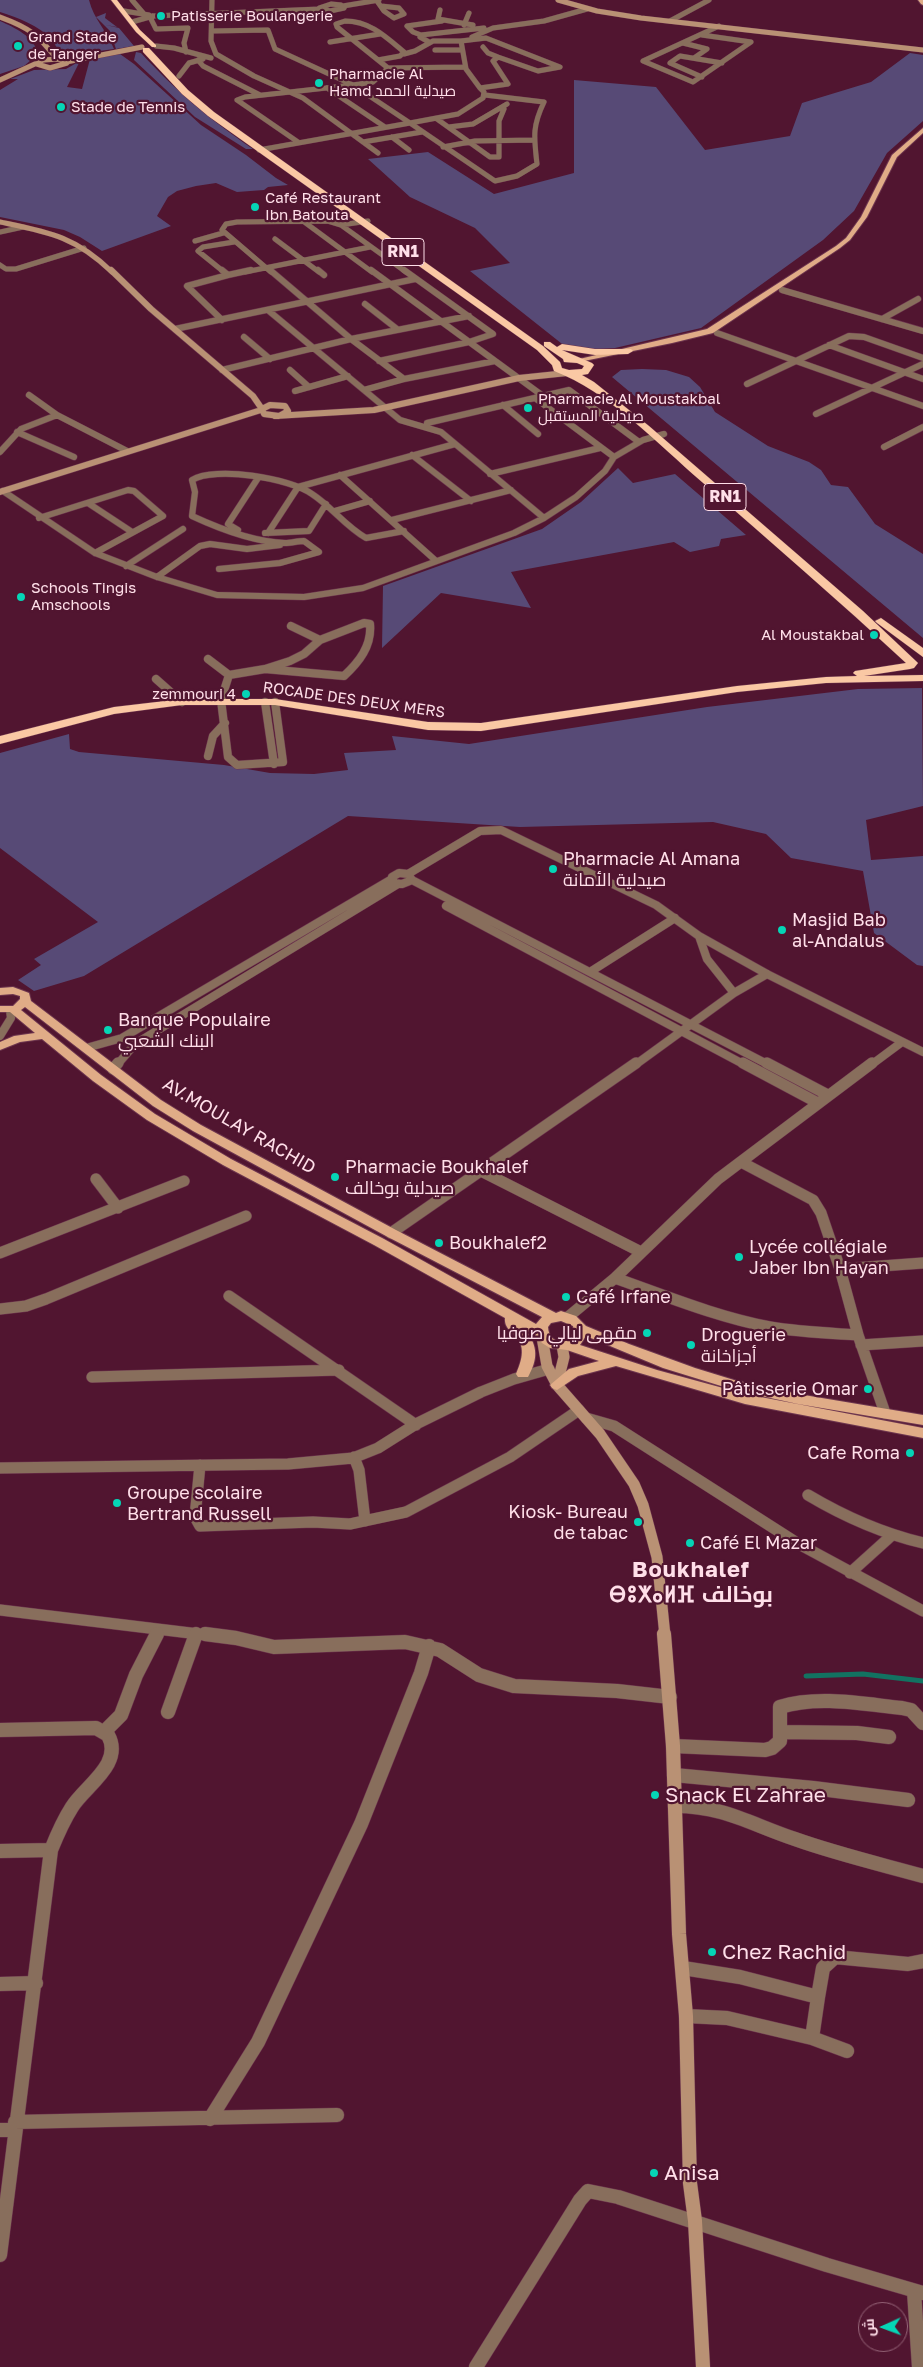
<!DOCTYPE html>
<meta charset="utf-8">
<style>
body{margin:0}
#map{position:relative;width:923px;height:2367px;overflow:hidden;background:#511530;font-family:"Golos Text",Cairo,sans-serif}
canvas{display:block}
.north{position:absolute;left:858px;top:2302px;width:50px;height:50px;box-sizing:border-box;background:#511530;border:1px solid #97667a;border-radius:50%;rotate:268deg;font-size:14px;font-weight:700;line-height:20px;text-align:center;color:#ffdfe9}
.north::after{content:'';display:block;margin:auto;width:18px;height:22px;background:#05d5b6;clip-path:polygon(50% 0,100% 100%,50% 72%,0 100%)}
</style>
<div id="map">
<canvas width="923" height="2367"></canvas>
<div class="north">ش</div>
</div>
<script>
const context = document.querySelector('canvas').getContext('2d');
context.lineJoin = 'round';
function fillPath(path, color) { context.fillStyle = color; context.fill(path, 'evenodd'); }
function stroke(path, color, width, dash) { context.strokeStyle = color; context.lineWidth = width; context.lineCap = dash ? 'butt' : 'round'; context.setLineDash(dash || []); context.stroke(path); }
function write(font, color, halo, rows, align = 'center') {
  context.font = font + ' "Golos Text",Cairo,"Noto Sans Tifinagh",sans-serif'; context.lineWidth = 4.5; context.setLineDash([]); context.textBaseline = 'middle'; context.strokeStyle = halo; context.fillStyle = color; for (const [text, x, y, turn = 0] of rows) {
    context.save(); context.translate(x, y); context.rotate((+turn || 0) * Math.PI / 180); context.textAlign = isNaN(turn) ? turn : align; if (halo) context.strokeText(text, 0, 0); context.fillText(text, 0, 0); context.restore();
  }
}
const green = new Path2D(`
 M0 0H89C94 20 106 29 114 49L62 56C58 51 56 45 52 40 39 25 18 18 0 12Z
 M106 13 105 18 117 27 106 25 119 28 134 46 116 49 110 31 96 17Z
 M0 21C15 28 34 36 38 54L24 66 0 74Z
 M136 52 141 53C177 92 209 119 253 149H246L195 117 134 60Z
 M910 53 923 55V121L887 153 854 211 823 240 701 328 615 348 571 351 470 271 510 263 475 228 410 197 368 159 428 152 494 194 574 173V80L656 87 705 150 790 136 802 103 871 82Z
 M120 54 134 64 201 125 246 155 276 178 288 185 268 187 264 190 237 192 216 183 196 186 177 191 168 197 157 216 171 226 102 251 80 237 64 230 0 217V90L18 79H10L13 78 34 70 66 69 80 61 67 87 82 89 90 59Z
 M642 369 666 370 689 377 700 387 715 412 768 446 809 462 821 470 831 485 848 487 875 524 923 554V638L612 377 621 370Z
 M618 468 633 483 675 474 746 535 721 539 719 546 690 552 674 542 511 572 531 608 441 593 382 648 383 586 542 529 581 502Z
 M922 688 923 806 866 820 871 860 923 856V966L917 965 874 933 863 871 791 858 766 834 713 822 520 827 348 816 84 976 34 991 18 980 41 965 34 959 98 922 0 848V753L69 734 70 749 79 752 224 765 270 773 314 774 348 770 344 753 396 750 392 736 469 744 707 707 858 689Z`);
const stream = new Path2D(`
 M806 1676 863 1674 923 1681`);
const streetFar4 = new Path2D(`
 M132 0 144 14
 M212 0 211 41 216 54 254 76 303 98 378 153
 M377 1 384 11 394 18 404 14 399 8 381 6
 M331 4 341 5 344 8 330 11 319 8Z
 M343 6 379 0
 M440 10 438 19 473 25
 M124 11 149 15
 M153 16 151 19 156 29 188 28 184 43 186 52
 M345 21C370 21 386 37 404 52L400 56 378 60 337 27 336 24Z
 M670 21 709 0
 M132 22 153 16 320 9
 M464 25 469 13
 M212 31 268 30 275 49 353 85 373 82 388 68 464 67
 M421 35 413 32 407 26 442 21
 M702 35 751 42 693 82 643 61 719 26
 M472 37 493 28 544 21 587 9
 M486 38 560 67 538 71 498 57 493 61 508 84 480 88 466 69 461 41Z
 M330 42 380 34
 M429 42 420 37 421 35 484 28
 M683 43 707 49 694 58
 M156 46 174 48 211 58
 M483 47 488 53 498 57
 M435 50H462
 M404 54 415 51 433 41H461
 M198 60 203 66 260 95
 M378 60 388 68
 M179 76 189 63 203 59
 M702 77 670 63 680 56 722 63
 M327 88 385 127
 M437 119 490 157H499V121L504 109H502
 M410 123 458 114 483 98 484 92 480 88
 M410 123 495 181 517 176 537 164C534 137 532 127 544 102L485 95
 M449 127 473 124 507 104
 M392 137 409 150
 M363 142 422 132
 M443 147 475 141 534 140
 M259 150 410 123 353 85 245 97 237 100 298 142
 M303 221 372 272
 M341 225 406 272
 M0 232 23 227
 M275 239 319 272
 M195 241 223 233
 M0 265 6 269H16L84 248
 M224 272 198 251 203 247 234 242
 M245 272 370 247
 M271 272 222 230 226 224 237 222 328 221 341 225 368 221`);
const streetFar3 = new Path2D(`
 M222 270 228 275 251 270
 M270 270 351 339 404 379 364 390
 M318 270 324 275
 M371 270 543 396
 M782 290 923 331
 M365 304 397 329
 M269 311 400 420 441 432 544 518
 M882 319 918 299
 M222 320 187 286 228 275
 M175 329 415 279
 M717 333 923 406
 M244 337 270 359
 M829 345 923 379
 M379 361 469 342 493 334 404 270
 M222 370 351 339 469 316
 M290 370 309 387
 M404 379 495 361
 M747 384 849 336 864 337 923 358
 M295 391 348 376
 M29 395 57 415 127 451
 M535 398 614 457
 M503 405 538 434
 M816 414 923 364
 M427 423 569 390 639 442
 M17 432 74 457
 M884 447 923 427
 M0 452 21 429 57 415
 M412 455 471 501
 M490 474 600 448
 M340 475 435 560
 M3 491 95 553 157 577 217 595 304 597 363 588 514 533 544 518 576 497 605 471 614 457 643 440 664 434
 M88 503 132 532
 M335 511 370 501
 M39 518 128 490 134 491 163 516 95 553
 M392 520 511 490
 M238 530 228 524 258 478
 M265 533 309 531 326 504
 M268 533 298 487 455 444
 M126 566 183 529
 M219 569 280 563 319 552 304 541C298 541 291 543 285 543 253 542 220 529 192 516L195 492 192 480C215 466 290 478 312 494 332 507 345 526 366 538L404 531
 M157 577 200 546 210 544 247 549 280 545`);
const streetFar2 = new Path2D(`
 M364 623 370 624C372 646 359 662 344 676L265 669 290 661 304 654 320 640Z
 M291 626 320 640
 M208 659 229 675
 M265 669 229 675 221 700 228 757 237 765 283 762 275 702
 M156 679 182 702
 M265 702 274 764
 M208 756 213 736 225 723
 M399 873 408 874 412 880 402 884 394 883 392 877Z
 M408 874 480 831 501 830 656 905 699 936 767 974 923 1052
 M412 880 769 1065
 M446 906 745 1065
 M699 936 707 959 734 993
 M590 972 675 918
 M0 1036 11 1018 10 1010
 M86 1048 122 1038 392 879
 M117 1065 135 1044 398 884
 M635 1065 734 993 767 974
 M871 1065 902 1042`);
const streetFar1 = new Path2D(`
 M743 1063 818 1103
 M767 1063 828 1095
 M113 1069 118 1063
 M741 1162 813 1200 821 1213 840 1269 858 1335 885 1413
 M481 1171 641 1252
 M96 1179 118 1208
 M391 1233 636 1063
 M0 1253 184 1181
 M840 1269 923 1263
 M615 1278C666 1296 717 1317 770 1327 799 1332 828 1333 858 1335
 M229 1296 416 1425
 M0 1309 26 1306 46 1299 246 1216
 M568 1317 615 1278 718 1179 872 1063
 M861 1345 923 1341
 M92 1377 339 1370
 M586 1418 614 1426 797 1543 923 1611
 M354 1457 359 1470 365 1521
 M200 1465 195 1517 200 1526 313 1522 350 1524 406 1512 510 1457 579 1410
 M0 1468 288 1464 353 1458 378 1448 416 1424 481 1392 514 1379 549 1369
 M808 1495C845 1517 881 1533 923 1543
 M850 1573 891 1536
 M0 1610 215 1636
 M156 1636 159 1630
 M195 1636 196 1633`);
const street = new Path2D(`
 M205 1634 236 1638 274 1647 405 1642 440 1650 479 1675 514 1686 617 1691 670 1697
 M168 1712 196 1634
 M0 1730 96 1728 108 1735C124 1764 85 1786 72 1807 63 1821 57 1835 51 1850L0 2255
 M105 1731 121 1715 136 1675 157 1634
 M781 1732 857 1733 889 1737
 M673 1746 765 1750 772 1748 780 1741V1707C818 1695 863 1704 902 1708L911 1710 923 1723
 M674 1775 813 1788 908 1800
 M675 1806C724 1806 750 1824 795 1839 837 1854 880 1864 923 1876
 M0 1851 51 1850
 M683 1968 740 1977 818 1997 823 1968 835 1957 908 1964 923 1961
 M0 1984 36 1983
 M686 2016 727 2018 812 2038 818 1997
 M812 2038 847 2051
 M210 2119 258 2042 361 1824 421 1673 429 1646
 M15 2122 337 2115
 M0 2130H14
 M914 2291 919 2367
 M476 2367 580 2200 588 2191 618 2197 827 2265 923 2293`);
const secondaryFar3 = new Path2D(`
 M558 0 597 11 641 18 923 50
 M0 17C30 28 37 34 57 59
 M59 59 67 63 50 68 37 64 43 60Z
 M66 62 142 47
 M0 80 37 63
 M0 222C48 232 75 236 112 272`);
const secondaryFar2 = new Path2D(`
 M111 270 151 309 253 396 262 409
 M270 405 285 406 288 411 279 416 264 414 262 409Z
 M275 416 374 410 519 378 567 373
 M0 492 261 410`);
const secondaryFar1 = new Path2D(`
 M542 1337 547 1366 557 1385 600 1434 634 1484 643 1505 657 1557 665 1636
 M557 1385 564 1357 562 1345`);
const secondary = new Path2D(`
 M664 1634 673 1746 679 1934 686 2016 690 2183 695 2221 703 2367`);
const primary = new Path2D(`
 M918 0H923V5L921 4Z
 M923 128V133L897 157 867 217 850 240 840 248 713 333 672 343 579 362 575 360 707 329 836 246 846 238 861 217 892 155Z
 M13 987 29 993 31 1001 161 1100 201 1125 396 1230 556 1313 561 1311 576 1316 586 1326 629 1344 695 1368 734 1380 798 1394 923 1415V1425L798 1404 734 1390 663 1368 586 1336 580 1345 657 1370 745 1394 923 1428V1438L745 1404 616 1366 578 1376 557 1390 552 1388 550 1385 569 1369 599 1361 567 1350 550 1348 542 1343 536 1336 526 1330C538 1347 538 1359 528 1377H518L516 1374C535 1333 503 1337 505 1318L374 1245 223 1165 147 1120 93 1081 42 1039 20 1042 0 1050V1042L14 1036 35 1033 10 1012H0V1006H13L20 999V996L13 994 0 995V988ZM25 1007 153 1106 193 1131 386 1236 542 1317 536 1324 384 1239 231 1159 155 1114 101 1075 21 1010ZM561 1321 573 1326 574 1332C565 1345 549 1344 548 1327L551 1323Z`);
const highway = new Path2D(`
 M111 0H117L140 30 156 45V47H152L136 32Z
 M143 48H149L188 90 214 112 543 346 560 362 562 368 569 370 582 369 584 366 577 363 564 362 563 359 544 346V342H550L557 347 562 344 595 349H631L633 351 628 354 595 355 562 350 592 363 594 365 588 374 582 375 594 382 649 426 863 611 918 663 914 668 910 669 864 676 923 675V681L826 683 737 692 481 731 428 730 275 705H182L114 714 0 744V736L114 707 182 699H275L428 722 481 723 737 686 826 677 857 676 853 673 855 671 906 663C839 601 770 541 702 482 658 444 608 391 554 371L552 365 537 350 208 116 182 94 143 52Z
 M881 618 923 648V657L877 623 875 621Z`);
const markers = [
 [161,16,5,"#05d5b6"],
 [18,46,5,"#05d5b6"],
 [319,83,5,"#05d5b6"],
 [61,107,5,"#05d5b6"],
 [255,207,5,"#05d5b6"],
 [528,408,5,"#05d5b6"],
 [21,597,5,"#05d5b6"],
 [874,635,5,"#05d5b6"],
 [246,694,5,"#05d5b6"],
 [553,869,5,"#05d5b6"],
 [782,930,5,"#05d5b6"],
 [108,1030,5,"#05d5b6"],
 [335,1177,5,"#05d5b6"],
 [439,1243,5,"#05d5b6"],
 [739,1257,5,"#05d5b6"],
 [566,1297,5,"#05d5b6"],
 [647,1333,5,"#05d5b6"],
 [691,1345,5,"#05d5b6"],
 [868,1389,5,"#05d5b6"],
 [910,1453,5,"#05d5b6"],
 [117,1503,5,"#05d5b6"],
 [638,1522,5,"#05d5b6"],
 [690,1543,5,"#05d5b6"],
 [655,1795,5,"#05d5b6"],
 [712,1952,5,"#05d5b6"],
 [654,2173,5,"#05d5b6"]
];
const farPoinames = [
 ["Patisserie Boulangerie",171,16],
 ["Grand Stade",28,37],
 ["de Tanger",28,54],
 ["Pharmacie Al",329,74],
 ["Hamd صيدلية الحمد",329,91],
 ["Stade de Tennis",71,107],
 ["Café Restaurant",265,198],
 ["Ibn Batouta",265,215],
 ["Pharmacie Al Moustakbal",538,399],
 ["صيدلية المستقبل",538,416],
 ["Schools Tingis",31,588],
 ["Amschools",31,605],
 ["Al Moustakbal",864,635,"right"],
 ["zemmouri 4",236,694,"right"]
];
const farStreetnames = [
 ["ROCADE DES DEUX MERS",354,700,8]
];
const shields = [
 [403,252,42],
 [725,497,42]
];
const shieldNames = [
 ["RN1",403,252],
 ["RN1",725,497]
];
const poiNames = [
 ["Pharmacie Al Amana",563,859],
 ["صيدلية الأمانة",563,880],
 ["Masjid Bab",792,920],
 ["al-Andalus",792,941],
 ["Banque Populaire",118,1020],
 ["البنك الشعبي",118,1041],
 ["Pharmacie Boukhalef",345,1167],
 ["صيدلية بوخالف",345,1188],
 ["Boukhalef2",449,1243],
 ["Lycée collégiale",749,1247],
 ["Jaber Ibn Hayan",749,1268],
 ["Café Irfane",576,1297],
 ["مقهى ليالي صوفيا",637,1333,"right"],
 ["Droguerie",701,1335],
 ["أجزاخانة",701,1356],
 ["Pâtisserie Omar",858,1389,"right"],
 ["Cafe Roma",900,1453,"right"],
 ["Groupe scolaire",127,1493],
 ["Bertrand Russell",127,1514],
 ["Kiosk- Bureau",628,1512,"right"],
 ["de tabac",628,1533,"right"],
 ["Café El Mazar",700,1543]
];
const streetNames = [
 ["AV.MOULAY RACHID",239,1126,30]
];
const nearPoinames = [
 ["Snack El Zahrae",665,1795],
 ["Chez Rachid",722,1952],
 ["Anisa",664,2173]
];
const districtNames = [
 ["Boukhalef",691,1570],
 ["ⴱⵓⵅⴰⵍⴼ بوخالف",691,1595]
];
fillPath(green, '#574a76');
stroke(stream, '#127261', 5);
stroke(streetFar4, '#6d354e', 5.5);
stroke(streetFar3, '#6d354e', 7);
stroke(streetFar2, '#6d354e', 9);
stroke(streetFar1, '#6d354e', 12);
stroke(street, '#6d354e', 15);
stroke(secondaryFar3, '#6d354e', 5.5);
stroke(secondaryFar2, '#6d354e', 7);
stroke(secondaryFar1, '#6d354e', 12);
stroke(secondary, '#6d354e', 15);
stroke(primary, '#6d354e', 2);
stroke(highway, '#6d354e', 1);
stroke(streetFar4, '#886e5c', 5);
stroke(streetFar3, '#886e5c', 6);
stroke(streetFar2, '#886e5c', 8);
stroke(streetFar1, '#886e5c', 11);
stroke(street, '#886e5c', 14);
stroke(secondaryFar3, '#b99174', 5);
stroke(secondaryFar2, '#b99174', 6);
stroke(secondaryFar1, '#b99174', 11);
stroke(secondary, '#b99174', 14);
fillPath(primary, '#e0ac87');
fillPath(highway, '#fac8a4');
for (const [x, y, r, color] of markers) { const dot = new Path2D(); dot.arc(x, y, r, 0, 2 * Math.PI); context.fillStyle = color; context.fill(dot); stroke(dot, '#511530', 2); }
write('15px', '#ffdfe9', '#511530', farPoinames, 'left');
write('15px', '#ffdfe9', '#511530', farStreetnames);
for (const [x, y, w] of shields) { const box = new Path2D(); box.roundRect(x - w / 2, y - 13.5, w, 27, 4); context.fillStyle = '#511530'; context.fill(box); stroke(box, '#ffdfe9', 1); }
write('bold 16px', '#ffdfe9', null, shieldNames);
write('18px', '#ffdfe9', '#511530', poiNames, 'left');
write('18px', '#ffdfe9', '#511530', streetNames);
write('21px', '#ffdfe9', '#511530', nearPoinames, 'left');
context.letterSpacing = '1px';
write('bold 22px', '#ffdfe9', '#511530', districtNames);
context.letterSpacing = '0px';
</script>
